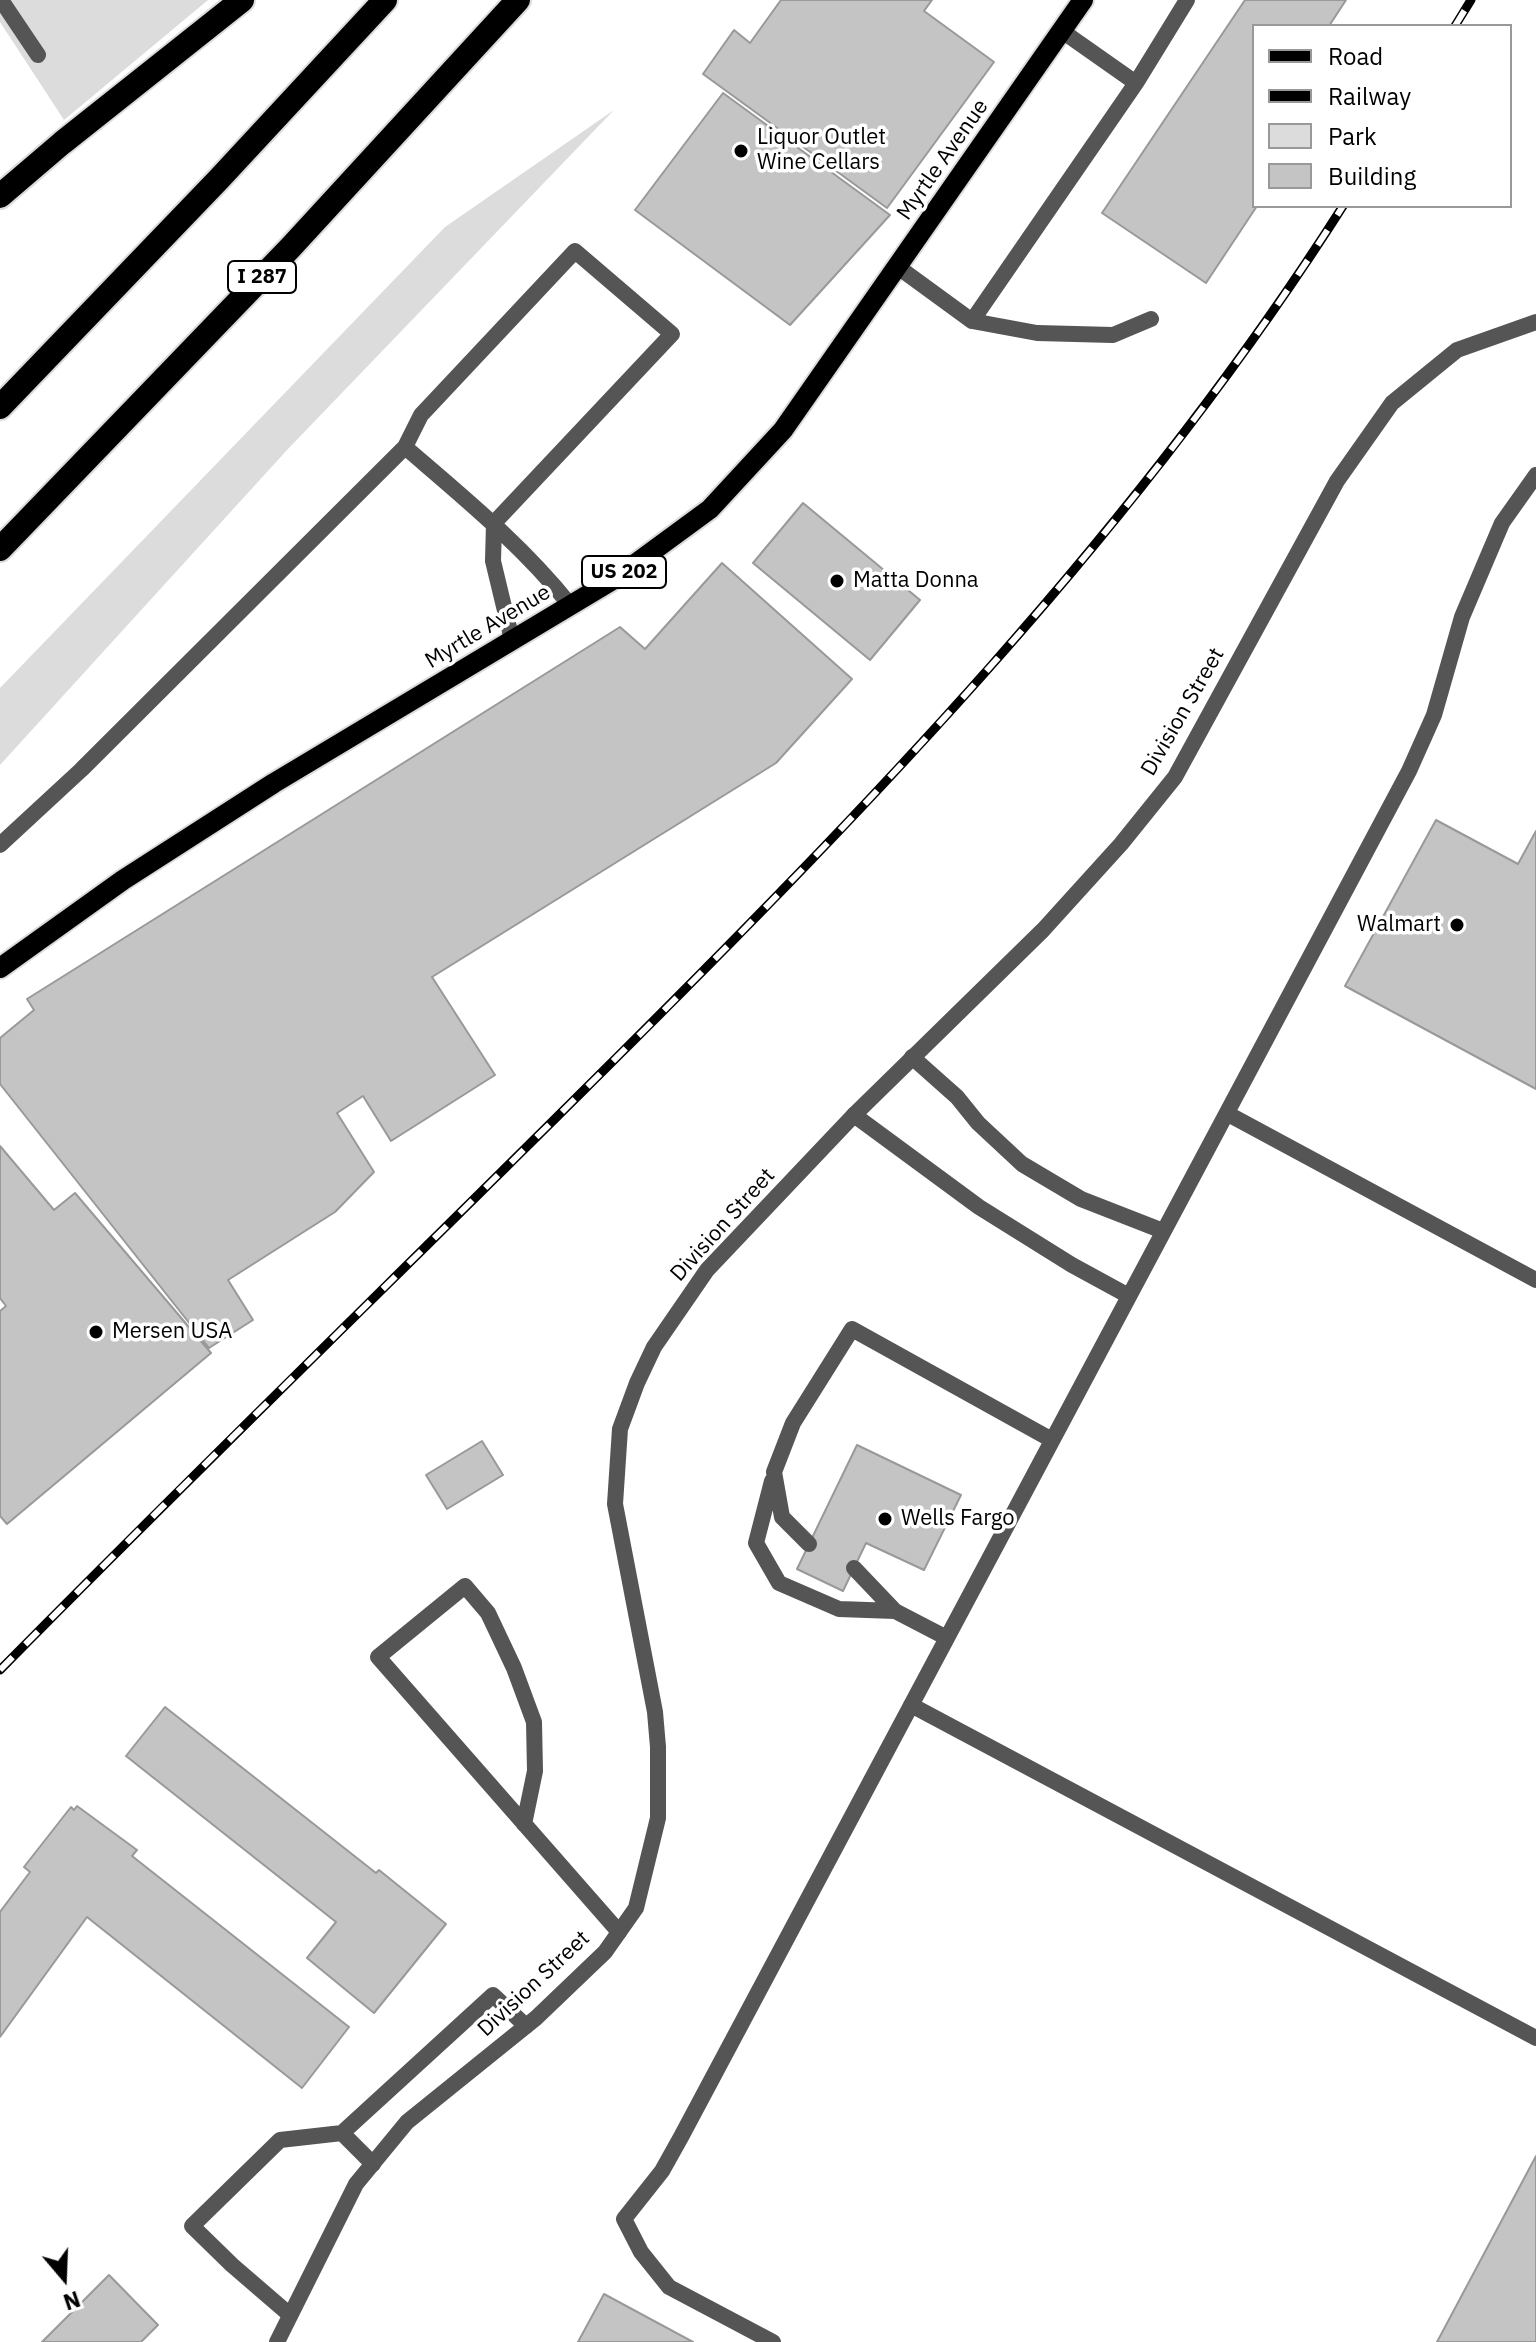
<!DOCTYPE html>
<style>
body{margin:0}
#map{position:relative;width:1536px;height:2342px;overflow:hidden;background:#fff;font-family:"IBM Plex Sans",sans-serif}
canvas{display:block}
.legend{position:absolute;left:1252px;top:24px;width:260px;height:184px;box-sizing:border-box;background:#fff;border:2px solid #999;margin:0;padding:10px 14px;list-style:none;font-size:24px;color:#000}
.legend li{display:flex;align-items:center;gap:16px;height:40px}
.legend b{width:40px;border:2px solid #999}
.north{position:absolute;left:24px;top:2238px;width:80px;height:80px;-webkit-text-stroke:6px #fff;paint-order:stroke;rotate:161deg;font-size:22px;font-weight:700;line-height:32px;text-align:center;color:#000}
.north::after{content:'';display:block;margin:auto;width:28px;height:36px;background:#000;clip-path:polygon(50% 0,100% 100%,50% 72%,0 100%)}
</style>
<div id="map">
<canvas width="1536" height="2342"></canvas>
<ul class="legend">
<li><b style="height:10px;background:#000"></b>Road</li>
<li><b style="height:10px;background:#000"></b>Railway</li>
<li><b style="height:22px;background:#dcdcdc"></b>Park</li>
<li><b style="height:22px;background:#c4c4c4"></b>Building</li>
</ul>
<div class="north">N</div>
</div>
<script>
const context = document.querySelector('canvas').getContext('2d');
context.lineJoin = 'round';
function fillPath(path, color) { context.fillStyle = color; context.fill(path, 'evenodd'); }
function stroke(path, color, width, dash) { context.strokeStyle = color; context.lineWidth = width; context.lineCap = dash ? 'butt' : 'round'; context.setLineDash(dash || []); context.stroke(path); }
function write(font, color, halo, rows, align = 'center') {
  context.font = font + ' "IBM Plex Sans",sans-serif'; context.lineWidth = 7; context.setLineDash([]); context.textBaseline = 'middle'; context.strokeStyle = halo; context.fillStyle = color; for (const [text, x, y, turn = 0] of rows) {
    context.save(); context.translate(x, y); context.rotate((+turn || 0) * Math.PI / 180); context.textAlign = isNaN(turn) ? turn : align; if (halo) context.strokeText(text, 0, 0); context.fillText(text, 0, 0); context.restore();
  }
}
const green = new Path2D(`
 M0 0H208L64 120 0 22Z
 M614 110 287 450 0 765V688L445 227Z`);
const building = new Path2D(`
 M781 0H932L924 11 994 62 887 208 703 74 734 30 750 43Z
 M1245 0H1346L1329 26H1254V206H1257L1206 283 1102 213Z
 M723 93 890 215 790 325 635 210Z
 M803 503 920 600 870 660 753 563Z
 M722 563 852 679 776 763 432 977 495 1075 391 1141 363 1096 337 1113 374 1172 335 1212 228 1280 253 1320 209 1348 0 1084V1038L34 1010 27 999 620 627 645 649Z
 M1436 820 1518 864 1536 831V1089L1345 986Z
 M0 1146 54 1210 75 1193 211 1353 7 1524 0 1516V1311L6 1306 0 1298Z
 M482 1441 503 1475 447 1509 426 1475Z
 M857 1445 961 1495 924 1570 866 1543 843 1591 797 1569Z
 M165 1707 376 1873 379 1870 446 1924 374 2013 307 1958 336 1922 126 1756Z
 M77 1806 137 1850 132 1856 349 2027 302 2088 87 1917 0 2037V1912L30 1872 24 1867 71 1807 74 1810Z
 M1536 2156V2342H1437Z
 M109 2275 158 2325 141 2342H42Z
 M604 2294 693 2342H578Z`);
const service = new Path2D(`
 M1062 31 1136 83
 M898 267 972 321 1136 83 1187 0
 M972 321 1037 333 1113 335 1151 319
 M405 447 421 415 575 251 672 334 494 523 493 561 512 640
 M0 845 81 770 405 447C463 497 522 545 570 605
 M912 1057 957 1097 978 1123 1022 1164 1081 1199 1163 1231
 M1228 1114 1536 1280
 M854 1115 979 1207 1072 1265 1127 1295
 M772 1481 756 1543 779 1583 839 1609 895 1611
 M809 1544 782 1517 774 1472 793 1423 852 1329 1052 1440
 M854 1568 895 1611 947 1638
 M911 1705 1536 2038
 M524 1824 535 1771 534 1722 514 1668 488 1613 465 1586 378 1657 619 1932
 M342 2133 493 1995 526 2026
 M290 2315 232 2265 192 2226 280 2140 342 2133 373 2164
 M773 2342 669 2287 641 2252 624 2219 662 2171 681 2137C924 1682 1166 1226 1409 771L1434 715 1462 617 1502 523 1536 475`);
const minor = new Path2D(`
 M1 0 38 55`);
const tertiary = new Path2D(`
 M277 2342 356 2184 407 2122 536 2018 605 1952 636 1908 658 1818V1747L655 1712 615 1504 620 1429 637 1383 654 1347 707 1270 854 1115 1043 930 1121 844 1175 777 1337 481 1392 403 1457 350 1536 322`);
const primary = new Path2D(`
 M0 968 123 880 274 783 616 578 710 509 783 430 1083 0`);
const motorway = new Path2D(`
 M0 196 62 143 242 0
 M0 407 219 179 385 0
 M0 549 291 247 518 0`);
const rail = new Path2D(`
 M1455 26 1471 0
 M0 1670C194 1473 393 1280 589 1085 863 813 1135 533 1343 206`);
const markers = [
 [741,151,8,"#000"],
 [837,581,8,"#000"],
 [1457,925,8,"#000"],
 [96,1332,8,"#000"],
 [885,1519,8,"#000"]
];
const shields = [
 [262,277,68],
 [624,572,84]
];
const shieldNames = [
 ["I 287",262,277],
 ["US 202",624,572]
];
const poiNames = [
 ["Liquor Outlet",757,138],
 ["Wine Cellars",757,163],
 ["Matta Donna",853,581],
 ["Walmart",1441,925,"right"],
 ["Mersen USA",112,1332],
 ["Wells Fargo",901,1519]
];
const streetNames = [
 ["Myrtle Avenue",943,160,-55],
 ["Myrtle Avenue",488,627,-31],
 ["Division Street",1183,712,-60],
 ["Division Street",723,1225,-48],
 ["Division Street",534,1984,-43]
];
fillPath(green, '#dcdcdc');
fillPath(building, '#c4c4c4');
stroke(building, '#999', 2);
stroke(primary, '#dbdbdb', 24);
stroke(motorway, '#dbdbdb', 28);
stroke(service, '#555', 16);
stroke(minor, '#555', 16);
stroke(tertiary, '#555', 16);
stroke(primary, '#000', 20);
stroke(motorway, '#000', 24);
stroke(rail, '#000', 9);
stroke(rail, '#fff', 6, [18]);
for (const [x, y, r, color] of markers) { const dot = new Path2D(); dot.arc(x, y, r, 0, 2 * Math.PI); context.fillStyle = color; context.fill(dot); stroke(dot, '#fff', 3); }
for (const [x, y, w] of shields) { const box = new Path2D(); box.roundRect(x - w / 2, y - 16, w, 32, 6); context.fillStyle = '#fff'; context.fill(box); stroke(box, '#000', 2); }
write('bold 20px', '#000', null, shieldNames);
write('22px', '#000', '#fff', poiNames, 'left');
write('22px', '#000', '#fff', streetNames);
</script>
